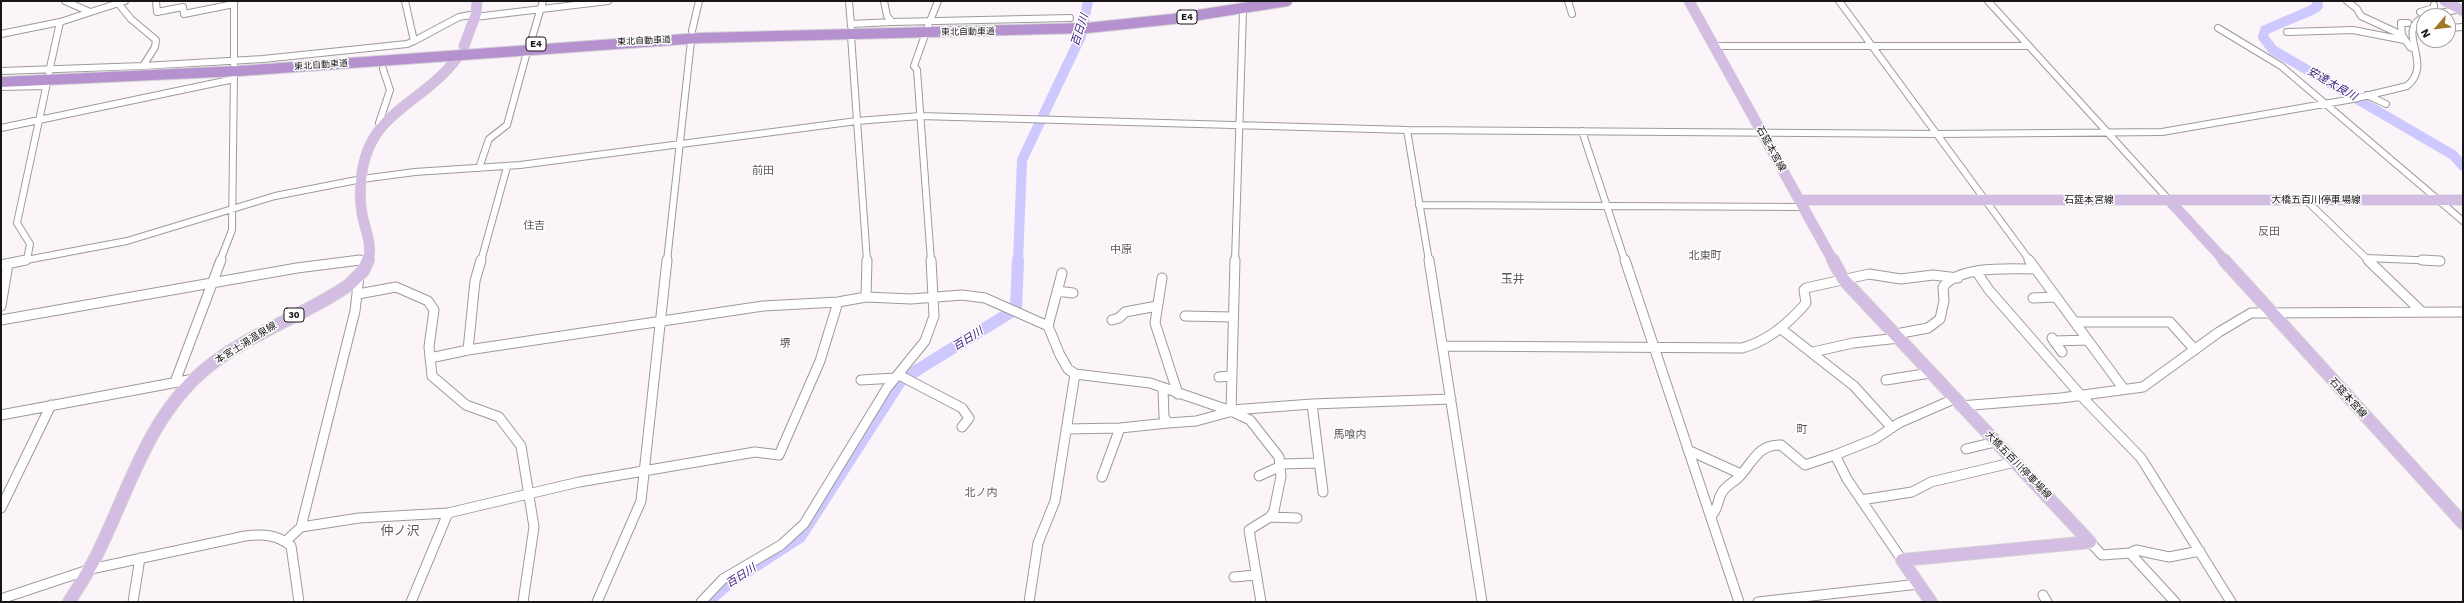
<!DOCTYPE html>
<meta charset="utf-8">
<style>
body{margin:0}
#map{position:relative;width:2464px;height:603px;overflow:hidden;background:#fbf4f9;font-family:"Work Sans",sans-serif}
canvas{display:block}
.frame{position:absolute;inset:0;border:2px solid #181517;pointer-events:none}
.north{position:absolute;left:2416px;top:8px;width:40px;height:40px;box-sizing:border-box;background:#fff;border:1px solid #a3a1a2;border-radius:50%;rotate:242deg;font-size:11px;font-weight:700;line-height:16px;text-align:center;color:#181517}
.north::after{content:'';display:block;margin:auto;width:14px;height:18px;background:#a17827;clip-path:polygon(50% 0,100% 100%,50% 72%,0 100%)}
</style>
<div id="map">
<canvas width="2464" height="603"></canvas>
<div class="frame"></div>
<div class="north">N</div>
</div>
<script>
const context = document.querySelector('canvas').getContext('2d');
context.lineJoin = 'round';
function stroke(path, color, width, dash) { context.strokeStyle = color; context.lineWidth = width; context.lineCap = dash ? 'butt' : 'round'; context.setLineDash(dash || []); context.stroke(path); }
function write(font, color, halo, rows, align = 'center') {
  context.font = font + ' "Work Sans","Noto Sans JP",sans-serif'; context.lineWidth = 3; context.setLineDash([]); context.textBaseline = 'middle'; context.strokeStyle = halo; context.fillStyle = color; for (const [text, x, y, turn = 0] of rows) {
    context.save(); context.translate(x, y); context.rotate((+turn || 0) * Math.PI / 180); context.textAlign = isNaN(turn) ? turn : align; if (halo) context.strokeText(text, 0, 0); context.fillText(text, 0, 0); context.restore();
  }
}
const riverFar1 = new Path2D(`
 M2317 1 2318 6 2312 10 2265 30 2263 37 2273 50 2453 155 2463 166
 M1018 261 1022 160 1081 36 1088 1`);
const river = new Path2D(`
 M707 602 729 583 800 537 901 380 1016 309 1018 260`);
const minorFar1 = new Path2D(`
 M65 1 90 12
 M156 1 157 12 183 7 184 14 234 4
 M234 1V64
 M849 1 851 26
 M884 1 887 16 892 22 1070 18
 M1568 1 1572 14
 M1839 1 2030 261
 M1988 1 2169 200
 M2347 1 2357 9 2361 16 2402 35 2410 47 2415 49
 M118 3 131 19 156 40 155 47 143 66 263 59 407 44 414 41 405 1
 M2425 16 2420 12 2434 8V5
 M2426 16 2460 9
 M475 17 608 1
 M851 24 892 22
 M928 26 938 1
 M2419 26 2424 27
 M2218 28 2281 66 2463 221
 M2448 28 2463 27
 M692 31 699 1
 M2287 32 2353 30 2404 40
 M1 34 60 22 125 1
 M925 35 914 66 917 70 931 261
 M2402 35 2401 23H2408
 M851 36 867 261
 M414 41 459 17 476 14
 M531 41 543 1
 M1714 46H2029
 M383 69 390 90 379 123 383 125
 M1 71 143 66
 M49 72 60 22
 M1 87 46 86
 M2367 95 2386 104
 M1 128 234 79
 M1407 130 1429 261
 M1582 131 1625 261
 M479 168 489 139 507 125 527 52
 M2306 200 2369 261
 M1419 205 1802 207
 M2366 258 2440 261
 M27 260 30 244 17 223 47 83
 M21 261 127 241 275 196 362 179 415 172 520 165 857 121 920 116 1407 130 1938 134 2162 132 2353 99 2407 86C2435 63 2394 31 2424 17
 M220 261 232 230 234 74
 M352 261 370 259
 M481 261 507 167
 M667 261 691 41
 M1235 261 1243 12`);
const minor = new Path2D(`
 M1429 260 1482 602
 M1625 260 1739 602
 M2029 260 2123 388
 M2368 260 2421 311
 M2422 260 2440 261
 M1 265 26 260
 M1976 271 1989 290 2085 400 2141 458 2231 602
 M1062 273 1048 326 1060 355 1068 369 1075 374 1150 383 1231 411 1250 420 1279 457 1281 476 1274 511 1270 517 1249 530 1261 602
 M1162 278 1155 323 1178 394
 M1057 291 1073 293
 M358 294 396 287 428 301 434 310 429 347 432 376 466 405 499 417 521 446 534 527 523 602
 M866 297 867 260
 M2033 298 2056 297
 M1 306 8 264
 M1185 316 1232 317
 M1 320 297 268 360 260
 M1112 320 1119 318 1125 312 1157 306
 M2075 322H2170L2195 350
 M1780 328 1854 386 1892 428
 M1896 334 1928 328 1940 319 1944 301 1943 287C1960 265 2010 269 2035 269
 M2052 338 2062 352
 M2054 341 2088 340
 M1444 346 1742 348C1768 341 1789 323 1806 303L1804 290 1806 288 1869 274 1901 279 1933 275 1958 278
 M468 350 475 281 481 260
 M1813 352 1853 343 1899 338
 M430 358 468 350 763 306 838 302 866 297 911 299 962 295 985 298 1048 326
 M899 375 962 408 969 418 962 427
 M1219 377 1230 376
 M861 380 895 378
 M1886 380 1930 373
 M175 382 221 260
 M1163 388 1164 417 1168 423 1196 421 1233 411
 M1312 404 1323 492
 M1960 406 2061 398 2143 387 2219 332 2251 313 2463 312
 M1232 410 1312 404 1451 399
 M1231 411 1235 260
 M1 415 194 379
 M1066 429 1120 428 1168 423
 M1966 449 1995 442
 M1688 450 1741 474
 M1280 464 1318 463
 M1259 476 1281 466
 M1102 477 1120 428
 M1861 500 1912 492 1931 482 2015 462
 M1 508 51 405
 M1711 516C1719 509 1717 499 1723 491 1727 485 1734 482 1739 477 1753 462 1758 444 1781 445L1805 465 1835 455
 M1270 517 1297 518
 M301 527 359 518 448 513 579 482 755 452 779 455 820 361 838 302
 M286 541 301 527 355 311 359 276
 M2090 542 2102 555 2130 553 2175 602
 M2130 553 2136 550 2169 557 2200 551
 M1902 560 1847 479 1835 455 1875 439 1899 423 1954 399
 M1234 577 1256 575
 M2043 595 2047 602
 M1 599 91 569 245 536C262 534 277 534 291 546L299 602
 M133 602 140 558
 M411 602 448 513
 M597 602 641 501 667 260
 M701 602 723 579 781 545 804 524 887 388 925 341 934 316 931 260
 M1029 602 1038 543 1055 501 1075 374
 M1758 602 1919 584`);
const majorFar1 = new Path2D(`
 M1689 1 1833 261
 M2445 1 2463 11
 M464 46 476 14 477 1
 M1799 200H2463
 M2169 200 2225 261
 M368 261C373 245 365 230 362 214 360 203 360 191 361 180 367 111 421 106 457 58`);
const major = new Path2D(`
 M1833 260 1843 279 2090 542
 M2224 260 2463 523
 M69 602C81 583 93 565 102 544 131 483 150 417 203 371 247 334 302 317 349 285L363 271 368 260
 M1931 602 1902 560 2090 542`);
const highway = new Path2D(`
 M1 82 239 71 700 38 1087 28 1173 19 1287 1`);
const shields = [
 [1187,17,20],
 [536,44,20],
 [294,315,20]
];
const shieldNames = [
 ["E4",1187,17],
 ["E4",536,44],
 ["30",294,315]
];
const farStreetnames = [
 ["東北自動車道",968,32,-1],
 ["東北自動車道",644,41,-3],
 ["東北自動車道",321,65,-4]
];
const streetNames = [
 ["石筵本宮線",1771,149,61],
 ["石筵本宮線",2089,200],
 ["大橋五百川停車場線",2316,200],
 ["本宮土湯温泉線",246,343,-32],
 ["石筵本宮線",2348,398,48],
 ["大橋五百川停車場線",2018,465,46]
];
const waterNames = [
 ["百日川",1080,30,-72],
 ["安達太良川",2332,84,30],
 ["百日川",968,339,-32],
 ["百日川",741,576,-33]
];
const neighbourhoodNames = [
 ["前田",763,171],
 ["住吉",534,226],
 ["反田",2269,232],
 ["中原",1121,250],
 ["北東町",1705,256],
 ["堺",785,344],
 ["町",1802,430],
 ["馬喰内",1350,435],
 ["北ノ内",981,493]
];
const quarterNames = [
 ["玉井",1513,279]
];
const nearNeighbourhoodnames = [
 ["仲ノ沢",400,531]
];
stroke(riverFar1, '#cdc8fe', 10);
stroke(river, '#cdc8fe', 12);
stroke(minorFar1, '#9f999d', 8);
stroke(minor, '#9f999d', 11);
stroke(majorFar1, '#d5d5d5', 11);
stroke(major, '#d5d5d5', 14);
stroke(highway, '#d5d5d5', 12);
stroke(minorFar1, '#fff', 6);
stroke(minor, '#fff', 9);
stroke(majorFar1, '#d3bde2', 10);
stroke(major, '#d3bde2', 12);
stroke(highway, '#b591cf', 10);
for (const [x, y, w] of shields) { const box = new Path2D(); box.roundRect(x - w / 2, y - 7, w, 14, 3); context.fillStyle = '#fff'; context.fill(box); stroke(box, '#181517', 1); }
write('bold 9px', '#181517', null, shieldNames);
write('9px', '#181517', '#fff', farStreetnames);
write('10px', '#181517', '#fff', streetNames);
write('italic 11px', '#341378', '#fff', waterNames);
write('11px', '#5b565a', '#fff', neighbourhoodNames);
write('12px', '#5b565a', '#fff', quarterNames);
write('13px', '#5b565a', '#fff', nearNeighbourhoodnames);
</script>
